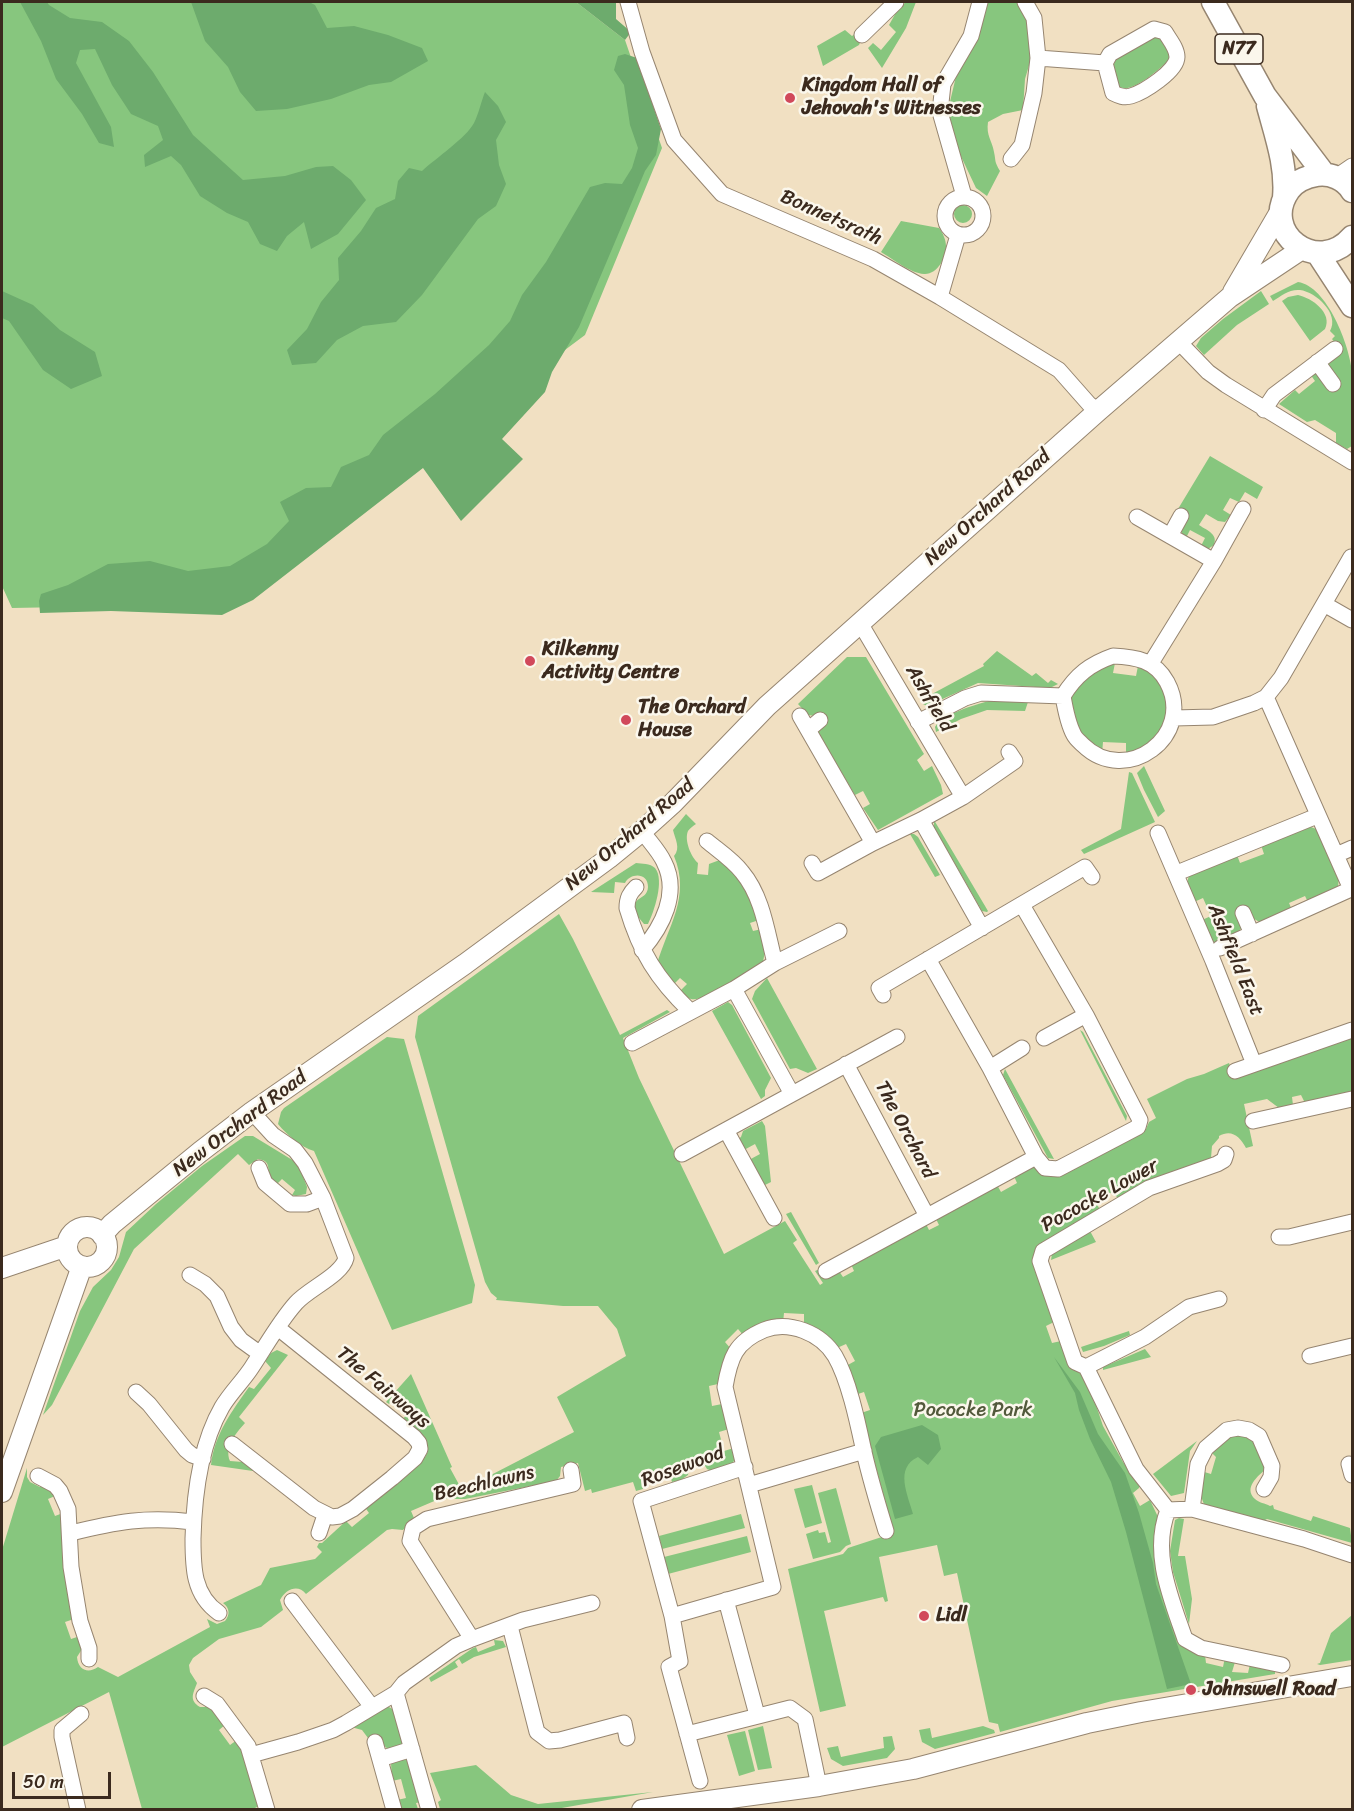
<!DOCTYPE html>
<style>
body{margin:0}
#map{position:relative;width:1354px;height:1811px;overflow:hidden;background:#f1e0c2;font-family:Sriracha,sans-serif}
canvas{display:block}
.frame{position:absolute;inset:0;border:3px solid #3b2a1e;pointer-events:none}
.scale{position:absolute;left:12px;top:1772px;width:99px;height:27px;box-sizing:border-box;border:3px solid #3b2a1e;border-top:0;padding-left:8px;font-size:18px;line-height:21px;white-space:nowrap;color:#3b2a1e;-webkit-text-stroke:4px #fbf7ec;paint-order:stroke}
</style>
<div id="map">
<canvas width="1354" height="1811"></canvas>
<div class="frame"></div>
<div class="scale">50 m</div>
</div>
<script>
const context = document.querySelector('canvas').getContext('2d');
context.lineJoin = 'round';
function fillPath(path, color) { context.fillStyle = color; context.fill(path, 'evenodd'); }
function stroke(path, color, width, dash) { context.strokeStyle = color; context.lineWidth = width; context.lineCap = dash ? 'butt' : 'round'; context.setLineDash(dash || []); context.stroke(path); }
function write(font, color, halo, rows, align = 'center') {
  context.font = font + ' Sriracha,sans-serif'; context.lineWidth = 5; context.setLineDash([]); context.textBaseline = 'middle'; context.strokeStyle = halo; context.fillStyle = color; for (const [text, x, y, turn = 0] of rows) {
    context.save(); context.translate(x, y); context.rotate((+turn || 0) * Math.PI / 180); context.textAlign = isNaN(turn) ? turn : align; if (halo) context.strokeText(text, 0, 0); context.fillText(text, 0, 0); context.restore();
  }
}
const green = new Path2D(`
 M2 2H576L625 40 662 148 585 335 225 604 12 608 2 586Z
 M906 2H916L906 28 882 68 868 48 873 43 881 50 896 32 889 25 898 9Z
 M986 2H1018L1030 24 1033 52 1025 79 1023 110 1003 114 988 122C986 136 992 140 994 152 996 161 994 161 1000 171L987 196 976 188 957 148 948 110 958 68Z
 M845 30 852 36 856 33 861 40 859 45 823 66 817 46Z
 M1156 36 1163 39 1171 58C1162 67 1137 90 1123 88 1120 88 1117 85 1114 84L1112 70 1116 58Z
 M954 214a9 9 0 1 1 18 0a9 9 0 1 1-18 0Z
 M901 221 939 228C943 233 946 240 946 246 947 257 937 275 924 274 910 273 893 259 881 252Z
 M1298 282C1327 286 1350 346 1352 372 1354 396 1352 422 1352 446L1347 449 1336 443V433L1315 420 1307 422 1279 404 1295 390 1299 394 1315 381 1310 374 1317 372 1331 388 1340 381 1329 366V361L1341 351 1332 339 1335 336 1330 331C1340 314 1316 292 1300 290 1289 289 1281 296 1273 301L1270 296Z
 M1261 291 1269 304 1237 325 1204 355 1196 346 1201 338 1223 319Z
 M1298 295C1312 298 1333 313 1325 329L1310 341 1282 301 1288 297Z
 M1210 456 1263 487 1257 499 1245 492 1239 502 1230 498 1223 510 1231 515 1225 522 1218 521 1206 514 1199 525C1208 531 1218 534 1214 545L1208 549 1201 546 1205 538 1190 530 1186 538 1182 534 1181 527 1188 515 1178 509Z
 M997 651 1032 676 1036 673 1048 683 1051 680 1058 684 1050 688 978 683 927 706 923 704 934 698 932 694 984 666 983 664Z
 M847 657H866L924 754 917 760 924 771 932 766 941 785 943 794 878 830 863 808 870 804 863 791 855 795 819 735 815 716 808 715 798 704Z
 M1115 663 1113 673 1136 676 1138 666 1152 673 1162 688 1168 702 1167 721 1153 742 1126 756V743L1103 742 1102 754C1089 745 1078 733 1074 717 1073 711 1070 704 1071 698 1076 679 1098 668 1115 663Z
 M989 701 1028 702 1025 711 987 710 961 719 936 732 935 727C943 714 974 705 989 701Z
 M1144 766 1165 811 1158 817 1144 790 1137 773Z
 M1129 772 1132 773 1155 822 1084 854 1081 850 1121 829Z
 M686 814 696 824C693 826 690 828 688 831 684 840 691 857 698 863L697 874 708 875 709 864 717 861H724C740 877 750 899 759 920L750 923 753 931 762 929 766 946 763 962C751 970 704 1003 691 999 687 998 683 994 680 991L687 984 680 978 674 984 657 964C668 926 691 897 674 856 681 848 675 839 673 830Z
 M934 820 988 911 987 912 982 911 934 827Z
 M1311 827 1316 829 1339 877 1338 887 1308 902 1305 896 1289 903 1292 910 1261 923 1251 917 1217 956 1202 920 1211 916 1203 898 1194 902C1190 892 1184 884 1190 874L1237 855 1240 863 1264 854 1261 845Z
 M910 834H914L918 837 940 875 935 877Z
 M636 863C642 864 650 863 655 868 665 880 654 912 648 924H644L639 918 636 919C629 892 647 903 648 887 648 872 630 873 625 883L615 882 614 893 591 892Z
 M559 914 573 939 620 1035 667 1010 670 1012 623 1038 639 1078 724 1254 785 1221 797 1240 793 1243 820 1285 823 1283 815 1271 822 1268 839 1271 843 1277 854 1271 851 1264 925 1222 929 1230 939 1225 935 1217 996 1183 1001 1192 1017 1183 1013 1174 1033 1164 1063 1173 1146 1129 1149 1122 1156 1118 1147 1099 1187 1079 1204 1074 1229 1063 1234 1077 1352 1036V1091L1305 1103 1301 1095 1292 1097 1293 1105 1279 1108 1267 1099 1244 1104 1253 1146 1246 1148C1240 1137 1232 1129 1219 1136V1138L1212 1146 1211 1158 1207 1160 1119 1199 1112 1192 1096 1203 1101 1211 1043 1244 1054 1322 1046 1326 1052 1343 1061 1341 1069 1364 1075 1370 1087 1378 1103 1426 1123 1462 1139 1483V1488L1133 1493 1140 1506 1150 1500 1158 1517 1159 1530 1154 1545 1160 1586 1179 1641 1205 1655 1206 1663 1223 1667 1225 1657 1235 1662 1232 1672 1248 1673 1250 1664 1275 1668V1674L1112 1701 1000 1732 998 1724 989 1722 957 1573 944 1576 937 1545 879 1557 888 1601 885 1602 883 1597 824 1611 846 1706 820 1712 788 1569 843 1554 848 1548 894 1533 861 1413 870 1410 864 1392 855 1395 846 1366 855 1361 846 1344 837 1348 804 1324V1314L784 1313 783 1323 744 1336 738 1329 725 1342 731 1349 718 1384 709 1386 712 1406 722 1404 729 1429 719 1432 724 1451 734 1448 735 1459 732 1464 712 1471 707 1469 702 1461 690 1464 688 1475 681 1480 672 1482 669 1472 641 1479 643 1489 636 1491 633 1482 592 1493 591 1489 585 1491 578 1463 561 1467 560 1476 556 1481 465 1499H439L411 1511 414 1518 403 1530 392 1529 387 1530 306 1594C298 1584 286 1589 280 1600L283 1610 261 1627 219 1639 193 1658 189 1665 190 1672 197 1683C194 1692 188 1700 200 1707H211L226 1724 219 1730 230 1745 237 1740 244 1749 259 1806 251 1810 142 1809 109 1692 2 1747V1550L27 1468V1477L30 1482 40 1487 46 1486 55 1496 48 1499 55 1516 63 1513 74 1619 65 1622 71 1639 80 1636 82 1649 77 1657C78 1670 88 1674 98 1667L118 1677 210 1627 207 1619 217 1624 225 1621C230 1615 230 1608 223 1603L261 1585 270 1568 315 1559 322 1552 317 1547 319 1543H322L346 1521 352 1527 369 1513 364 1506 425 1457 428 1451 425 1440 402 1420 408 1413 393 1400 389 1404 386 1402 411 1374 452 1467 450 1468 462 1490 574 1432 557 1397 626 1356 617 1329 598 1306H563L496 1300 497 1298 491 1293 485 1282 415 1037 418 1016Z
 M767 978 817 1069 808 1073 796 1068 790 1069 752 999 755 991Z
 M728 1002 732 1005 771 1078 765 1090V1096L761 1099 712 1011Z
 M1080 1030 1083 1032 1127 1116 1126 1121Z
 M387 1037 404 1039 475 1285 472 1303 392 1330 314 1151C301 1147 287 1135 278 1124L281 1112 284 1108Z
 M1005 1069 1054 1159 1048 1158 1003 1075Z
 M762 1121 765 1126 771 1182 763 1186 749 1160 760 1154 755 1144 744 1150 738 1139 741 1137 743 1131Z
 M245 1136H253L294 1161 301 1171 307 1187 306 1194 296 1196 292 1195 295 1190 282 1179 276 1185C275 1184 270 1178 270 1177 267 1167 271 1161 258 1159L249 1165 238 1154 134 1249 52 1405 43 1415 80 1311 93 1287 111 1270 119 1257 126 1232 156 1204 202 1166Z
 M791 1212 819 1263 816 1265 786 1214Z
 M1090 1231 1096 1242 1051 1260 1052 1254Z
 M1129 1331 1130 1335 1104 1346 1083 1352 1081 1347Z
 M1145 1349 1151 1357 1103 1370V1367Z
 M277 1350 288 1355 239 1417 245 1423C236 1433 224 1447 230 1461L243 1462 255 1469 253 1471 211 1465C214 1435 232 1411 249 1387L254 1389 271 1368 265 1361 271 1353Z
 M1232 1435 1251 1437 1260 1449 1266 1469C1258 1476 1243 1488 1255 1499 1259 1503 1265 1503 1270 1506L1273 1505 1274 1509 1311 1521 1313 1516 1350 1528 1352 1543 1267 1519 1263 1521 1205 1507 1202 1499 1201 1471 1211 1474 1216 1457 1211 1452Z
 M1197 1441 1190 1451 1184 1493 1171 1496 1153 1474Z
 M812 1485 822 1523 805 1528 794 1489Z
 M836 1488 851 1544 846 1546 840 1552 813 1559 806 1534 818 1530 819 1533 825 1532 828 1543 831 1542 818 1493Z
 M741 1514 745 1528 662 1549 659 1536Z
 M1179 1518 1184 1519 1178 1556H1185L1192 1599 1189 1624 1173 1572 1170 1551 1175 1520Z
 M747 1536 751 1552 668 1574 664 1557Z
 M1352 1615V1660L1320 1665 1317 1664 1320 1663 1331 1633Z
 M494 1640 503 1641 506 1647 474 1657 462 1664 459 1659 455 1662 458 1667 431 1682 429 1678 473 1648 476 1647 478 1652 495 1645Z
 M386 1706C400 1709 404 1731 402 1744L397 1748 388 1749 382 1744 379 1735 368 1738 362 1730 351 1727Z
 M763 1726 772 1768 758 1770 748 1730Z
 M983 1726 994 1730 995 1733 935 1749 922 1742 919 1730 930 1728 932 1738Z
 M745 1731 755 1771 739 1776 727 1735Z
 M892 1736 895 1749 887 1758 843 1766 831 1759 827 1748 838 1746 841 1757 884 1748 883 1737Z
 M404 1759 408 1761 421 1802 416 1803 418 1809 400 1810 397 1800 406 1798 401 1779 392 1781 391 1763Z
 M476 1765 511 1795 538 1804 653 1792 556 1809H440L438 1802 441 1800 430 1773Z`);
const forest = new Path2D(`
 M20 2H47L49 5 70 18 102 22 129 41 153 72 193 135 243 180 285 176 316 167 333 166 351 180 366 200 338 234 311 249 304 222 287 236 277 251 260 244 248 222 227 213 200 196 181 165 171 156 145 167 144 155 163 140 158 126 131 114 112 85 95 49 80 50 76 63 111 127 114 147 99 143 82 114 56 79 41 41Z
 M191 2H309L315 5 327 28 354 26 388 35 422 48 428 61 391 82 369 85 331 99 287 109 256 111 240 92 228 67 205 41Z
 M576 2H616V19L631 32 625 40Z
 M625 54 637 58 661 129 656 155 645 171 579 327 552 372 545 392 502 439 523 459 461 521 423 468 253 600 222 615 111 611 40 613 39 601 41 594 68 585 108 564 150 561 188 571 230 566 267 544 289 521 280 502 306 488 331 487 341 467 369 455 383 435 435 394 489 345 510 321 522 295 546 262 590 187 605 183 622 184 632 168 638 148 630 125 624 85 614 70 618 56Z
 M485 92 498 106 506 122 496 140 499 165 506 184 496 206 478 219 422 295 396 322 363 326 337 340 316 363 292 365 287 350 307 329 321 302 339 280 338 258 361 231 376 208 395 199 398 181 409 168 422 171C436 158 466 138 474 123 479 113 481 102 485 92Z
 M2 291 33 305 60 330 95 352 102 376 71 389 43 370 9 321 2 318Z
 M1054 1357 1080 1392 1098 1434 1125 1473 1139 1513 1153 1563 1156 1584 1191 1684 1167 1689 1126 1532 1111 1482 1090 1439 1079 1410 1075 1393Z
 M922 1425 938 1435 941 1449 928 1465 918 1457C894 1468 908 1495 913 1514L895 1519 875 1446 881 1437Z`);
const street = new Path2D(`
 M628 2 642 52 674 140 722 194 873 259 940 297 1059 370 1089 404 1098 411
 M862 35 896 2
 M1038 58 1105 63 1110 54 1154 29 1165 32C1169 39 1177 48 1177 57 1177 71 1144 92 1131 96 1124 98 1119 96 1113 93L1105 63
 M1011 159 1022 145 1034 93 1038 58 1034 18 1025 2
 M1336 177 1352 166
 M964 196 940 112 943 84 971 36 980 2
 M945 216a19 19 0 1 1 38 0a19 19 0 1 1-38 0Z
 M940 297 958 235
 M1179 342 1208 372 1226 385 1352 462
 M1317 362 1333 384
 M1264 410 1274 395 1335 349
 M1137 517 1214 561
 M1170 536 1181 516
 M1324 604 1352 620
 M860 623 963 797
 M1113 656C1136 657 1155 660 1167 682 1196 736 1126 787 1083 745 1080 742 1076 739 1074 735 1068 724 1065 708 1063 696 1076 675 1090 664 1113 656Z
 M1151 663 1214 561 1243 509
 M800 716 873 843
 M1174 718 1213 717 1254 703 1266 697 1281 678 1351 557
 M918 722 965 698 981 693 1063 696
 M808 730 820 720
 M921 820 982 928
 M1158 833 1213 961 1254 1064
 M707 841C719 851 733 860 742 872 763 897 767 933 775 963
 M1336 855 1352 848
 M812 863 818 873 873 843 921 820 963 797 1015 761 1009 752
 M1177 873 1317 816
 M636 887C630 893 627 898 627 908 640 952 657 979 690 1011
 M1243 913 1252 934
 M1220 948 1351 889 1266 697
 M642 950C662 927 680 893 664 862 659 851 649 841 642 831
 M928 959 990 1068 1036 1157 1045 1168 1058 1169 1138 1127 1140 1120 1086 1015 1022 905
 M734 989 792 1094
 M883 995 879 988 1085 867 1092 877
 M1044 1038 1086 1015
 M632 1043 734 989 775 963 839 931
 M846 1064 927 1216
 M990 1068 1022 1048
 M1235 1071 1352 1030
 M1253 1121 1352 1099
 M726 1130 774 1218
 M682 1154 897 1037
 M1226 1154 1224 1160 1217 1164 1149 1188 1043 1251 1040 1261 1075 1362 1086 1367 1136 1469 1168 1510 1192 1509 1304 1539 1352 1555
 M259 1168 265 1183 290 1204H307L323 1198
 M1279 1237H1289L1352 1222
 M826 1271 1036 1157
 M190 1275 205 1284 217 1296 231 1327 241 1340 259 1353
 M1310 1356 1352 1346
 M1086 1367 1145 1337 1189 1307 1219 1299
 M136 1392 149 1404 186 1450 192 1455 203 1459
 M232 1444 314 1508 332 1517 340 1516 353 1509 392 1478 415 1458 420 1449 419 1443 414 1437 278 1328
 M1349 1464 1352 1475
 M38 1476 55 1485 60 1491 68 1509 71 1567 80 1621 89 1648V1659
 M749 1485 864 1451
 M1192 1509 1198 1464 1206 1448 1227 1430 1238 1428 1249 1430 1259 1436 1272 1466 1271 1477 1264 1489
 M1168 1510C1151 1553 1171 1598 1185 1639L1201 1648 1282 1665
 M71 1533C115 1522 147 1516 193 1522
 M319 1533 325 1515
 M726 1600 757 1715
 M292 1601 372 1707
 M219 1613C193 1595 193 1567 193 1539 194 1496 200 1445 222 1407 231 1392 243 1381 252 1367 266 1346 279 1322 296 1303 308 1289 342 1275 346 1258L323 1198 305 1163 295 1150 273 1135 252 1112
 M672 1616 773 1587 725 1387C730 1358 735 1342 764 1330 789 1320 821 1333 835 1356 849 1380 858 1424 864 1452 870 1478 878 1505 886 1531
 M510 1626 537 1732 549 1741 560 1740 624 1723 627 1738
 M472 1639 410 1541 413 1528 427 1519 573 1484 571 1470
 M396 1693 429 1810
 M204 1696 217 1704 248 1746 267 1810
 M687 1734 790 1708 805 1719 819 1786
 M375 1742 394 1810
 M251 1755 298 1742 333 1730 346 1723 396 1693 404 1683 456 1646 472 1639 523 1620 592 1603
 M380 1759 412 1749
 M700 1781 669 1667 680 1661 672 1616 641 1501 745 1467
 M78 1810 62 1737V1730L81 1714`);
const secondary = new Path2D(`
 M1233 292 1281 210
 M67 1247a20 20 0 1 1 40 0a20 20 0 1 1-40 0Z
 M102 1235 112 1224 200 1152 252 1112 465 964 609 858 642 831 673 803 767 706 1098 411 1230 297 1302 249
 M2 1268 67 1246
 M2 1492 82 1266
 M642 1810 819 1786 913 1769 1087 1723 1141 1712 1352 1676`);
const primary = new Path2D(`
 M1213 2 1265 96 1324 174
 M1268 106C1276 136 1287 166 1284 198
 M1352 191C1345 179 1330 173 1317 175 1305 177 1296 181 1289 190 1259 232 1317 277 1352 237
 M1318 254 1352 306`);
const markers = [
 [790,98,6,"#d1495b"],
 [530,661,6,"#d1495b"],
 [626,720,6,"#d1495b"],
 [924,1616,6,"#d1495b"],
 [1191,1690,6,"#d1495b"]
];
const shields = [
 [1239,49,48]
];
const shieldNames = [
 ["N77",1239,49]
];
const poiNames = [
 ["Kingdom Hall of",802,86],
 ["Jehovah's Witnesses",802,109],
 ["Kilkenny",542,650],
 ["Activity Centre",542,673],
 ["The Orchard",638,708],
 ["House",638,731],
 ["Lidl",936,1616],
 ["Johnswell Road",1203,1690]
];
const streetNames = [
 ["Bonnetsrath",831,218,24],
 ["New Orchard Road",988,508,-42],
 ["Ashfield",929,699,59],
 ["New Orchard Road",630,835,-40],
 ["Ashfield East",1235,960,68],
 ["New Orchard Road",240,1124,-37],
 ["The Orchard",905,1130,62],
 ["Pococke Lower",1100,1196,-29],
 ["The Fairways",383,1388,40],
 ["Rosewood",683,1467,-20],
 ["Beechlawns",484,1484,-13]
];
const parkNames = [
 ["Pococke Park",973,1411]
];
fillPath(green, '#87c67e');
fillPath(forest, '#6dab6d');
stroke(street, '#968570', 17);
stroke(secondary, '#968570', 22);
stroke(primary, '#968570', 25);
stroke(street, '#fff', 15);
stroke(secondary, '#fff', 20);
stroke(primary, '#fff', 22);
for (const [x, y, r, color] of markers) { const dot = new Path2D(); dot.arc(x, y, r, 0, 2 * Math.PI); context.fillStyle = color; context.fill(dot); stroke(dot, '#fbf7ec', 2); }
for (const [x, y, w] of shields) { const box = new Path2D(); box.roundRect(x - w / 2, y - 15, w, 30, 4.5); context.fillStyle = '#fbf7ec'; context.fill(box); stroke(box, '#3b2a1e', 1.5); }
write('bold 18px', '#3b2a1e', null, shieldNames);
write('bold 20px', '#3b2a1e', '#fbf7ec', poiNames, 'left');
write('20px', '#3b2a1e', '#fbf7ec', streetNames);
write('20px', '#52593b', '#fbf7ec', parkNames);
</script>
